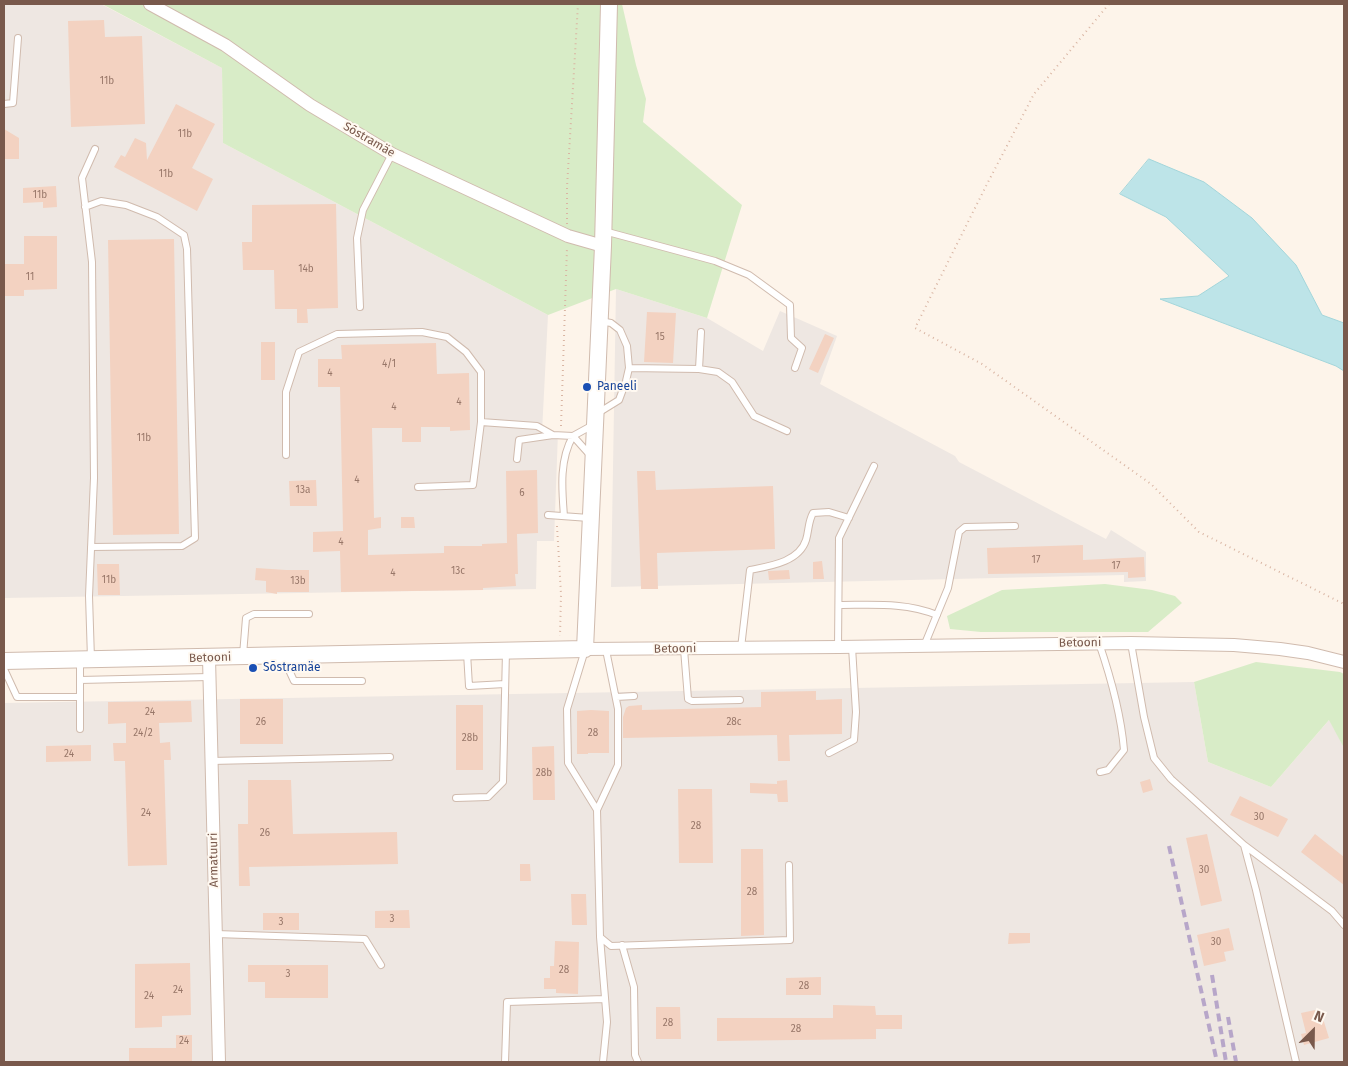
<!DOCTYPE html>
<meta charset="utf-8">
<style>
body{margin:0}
#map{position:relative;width:1348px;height:1066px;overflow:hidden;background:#fdf4ea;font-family:"Fira Sans",sans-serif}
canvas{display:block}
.frame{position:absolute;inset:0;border:5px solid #79594c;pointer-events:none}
.north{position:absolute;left:1288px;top:1006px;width:50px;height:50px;-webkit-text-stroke:4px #fff9f1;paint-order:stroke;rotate:23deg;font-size:14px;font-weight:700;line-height:20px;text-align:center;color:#79594c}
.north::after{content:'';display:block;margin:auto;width:18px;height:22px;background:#79594c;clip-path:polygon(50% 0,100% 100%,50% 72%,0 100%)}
</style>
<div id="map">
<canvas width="1348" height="1066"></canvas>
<div class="frame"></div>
<div class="north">N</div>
</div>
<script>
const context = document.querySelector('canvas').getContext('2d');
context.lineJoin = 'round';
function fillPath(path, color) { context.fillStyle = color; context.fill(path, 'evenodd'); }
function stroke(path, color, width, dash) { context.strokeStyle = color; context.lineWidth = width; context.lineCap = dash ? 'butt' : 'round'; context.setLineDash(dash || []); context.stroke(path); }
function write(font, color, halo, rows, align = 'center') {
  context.font = font + ' "Fira Sans",sans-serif'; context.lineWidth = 4; context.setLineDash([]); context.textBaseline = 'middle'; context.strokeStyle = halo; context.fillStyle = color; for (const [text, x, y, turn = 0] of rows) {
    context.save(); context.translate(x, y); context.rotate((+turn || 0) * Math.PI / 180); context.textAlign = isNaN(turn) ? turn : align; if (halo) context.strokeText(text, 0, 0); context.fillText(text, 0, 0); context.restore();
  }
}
const industrial = new Path2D(`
 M4 4H101L222 68 223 143 548 315 542 432H558L554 541H537L536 589 4 598Z
 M616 289 707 318 763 351 780 311 837 336 820 384 955 456 959 462 1106 539 1111 530 1146 552V581L1124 582V575L611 587Z
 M1194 682 1208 762 1271 787 1330 719 1344 748V1062H4V703Z`);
const green = new Path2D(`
 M102 4H622L636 65 646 99 643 122 742 205 707 318 616 289 548 315 223 143 222 68Z
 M1105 584 1152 590 1175 596 1182 603 1148 632H981L950 629 947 616 1002 590Z
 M1256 662 1340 672 1344 674V748L1329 720 1271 787 1208 762 1194 682Z`);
const water = new Path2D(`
 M1149 159 1204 182 1252 218 1296 265 1322 315 1344 323V371L1336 366 1160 299 1198 296 1229 276 1166 217 1120 194Z`);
const building = new Path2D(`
 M104 20 105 37 142 36 145 124 71 127 68 21Z
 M176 104 215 124 192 168 213 179 197 211 114 167 121 155 125 157 135 138 146 143 147 160Z
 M4 129 19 138V159H4Z
 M56 186 57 207 43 208V202L23 203V188Z
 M336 204 338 308 307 309 308 323H297V309H275L274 270H243L242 242H252V205Z
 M24 236H57V289L24 290V296H4V264H24Z
 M174 239 179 534 113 535 108 240Z
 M647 312 676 313 673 363 644 362Z
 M825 334 834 338 818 373 809 369Z
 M261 342H275V380H261Z
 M436 343 437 374 469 373 470 430 450 431V427H421V442H402V428H372L374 518 381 517V528L368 530V555L444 553V546H482V544L507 543 506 471 537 470 538 533 517 534 518 574H515L516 586 483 588V590L341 592 340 551 313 552V532L343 531 340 387H318V359H342L341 345Z
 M637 471H655L656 490 773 486 775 549 657 553 658 589H641Z
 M316 480 317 506H290L289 481Z
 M401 517H414L415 528H401Z
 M1083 545V560L1144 557 1145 577 1128 578V572L988 574 987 548Z
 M822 561 824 579H813V562Z
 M97 564H119L120 595H98Z
 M256 568 286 570H309V592H277V594L266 592V581L255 580Z
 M789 570 790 579 769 580 768 571Z
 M816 691V700L842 699V734L789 735 790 761H778L777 735 623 738V717L626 708 629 706 642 705V710L761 707V692Z
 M240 699H283V744H240Z
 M191 701 192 722 159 723 160 743 170 742 171 760H164L167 865 128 866 125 761H114L113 743H126V723L108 724V702Z
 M456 705H483V770H456Z
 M591 710 609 711V753H588V754H577V711Z
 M91 745V761L46 762V746Z
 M554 746 555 800H533L532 747Z
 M1150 779 1153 790 1143 793 1140 782Z
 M248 780H291L293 834 397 832 398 864 249 867 250 886H239L238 824H248Z
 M787 780 788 802H778L777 794 750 793V783L777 784V781Z
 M678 789H712L713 863H679Z
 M1240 796 1288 819 1278 837 1230 815Z
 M1207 834 1222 901 1201 906 1186 838Z
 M1315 834 1344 857V885L1301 852Z
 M741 849H763L764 935 741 936Z
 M520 864H530L531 881H520Z
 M571 894H586L587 925H572Z
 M409 910 410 928H375V911Z
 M263 913H299V930H263Z
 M1229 928 1234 950 1224 952 1226 961 1204 966 1197 935Z
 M1009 933H1030V943L1008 944Z
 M555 941 579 942 578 994 556 993V989H544V978H550V966H554Z
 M190 963 191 1015 162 1016V1027L135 1028V964Z
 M248 965H328V998H265V982H248Z
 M821 977V995H786V978Z
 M833 1005 875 1006 876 1015H902V1029H876V1039L717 1041V1018H833Z
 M656 1007H680L681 1039H656Z
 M1320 1009 1329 1038 1304 1045 1301 1034 1306 1033 1301 1013Z
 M176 1035H192V1062H129V1048H176Z`);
const path = new Path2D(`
 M1109 4 1034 94 986 186 915 328 982 364 1151 484 1199 532 1344 604
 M567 224V187L578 4
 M561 426 567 248
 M557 526 561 594 560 636`);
const service = new Path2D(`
 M4 104 13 103 18 38
 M85 207 101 201 126 205 157 217 184 235 187 249 195 538 182 546 91 547
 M604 231 715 261 749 275 790 305 791 338 802 348 795 368
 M360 307 357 238 363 210 392 154
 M629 368 699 369 701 332
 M699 369 718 372 732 382 754 416 787 431
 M598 413 619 400 626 381 629 368 627 346 620 330 611 323 600 321
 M286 455V392L299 352 337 334 422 332 447 337 466 352 481 372V422
 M517 459 519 440 553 435 573 436 593 425
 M418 487 473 485 481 422 537 426 553 435
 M548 515 589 518
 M564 516C562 490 559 460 573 436L590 455
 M839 605C872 605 906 602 937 615
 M1099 643C1111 678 1121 714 1124 750L1108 770 1100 772
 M1131 643 1144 717 1154 758 1171 779 1244 845 1256 890 1296 1062
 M924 646 948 588 959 532 965 527 1015 526
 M838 647 839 538 874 466
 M741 648 750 570C770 566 799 562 806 540 809 530 808 522 813 513L829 512 849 518
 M684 649 688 699 692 701 740 700
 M585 650 567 709 568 763 597 810 600 937 611 946 790 940 789 865
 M467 653 469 686 505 684
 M243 655 246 618 254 614H309
 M283 657 294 681H362
 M91 659 89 596 94 478 92 262 82 178 95 149
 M80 660V729
 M4 669 17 697H80
 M80 680 209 677
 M616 697 634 696
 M829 753 854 740 856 712 852 647
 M211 761 390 757
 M456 798 488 797 503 782 506 651
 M597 810 618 765V709L606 650
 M1244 845 1332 911 1344 925
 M216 934 365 939 381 965
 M600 937 607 1022 603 1062
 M622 945 634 987 635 1055 638 1062
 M505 1062 507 1002 605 999`);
const minor = new Path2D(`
 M150 4 225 45 310 105 392 154 568 236 603 246
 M585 649 838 647 1131 643 1234 645 1280 649 1308 653 1344 662
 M209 658 219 1062`);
const tertiary = new Path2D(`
 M4 661 585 649 603 246 609 4`);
const rail = new Path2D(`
 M1169 846 1217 1062
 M1212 975 1226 1062
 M1228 1017 1236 1062`);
const markers = [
 [587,387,5,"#1a4fb4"],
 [253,668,5,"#1a4fb4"]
];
const numberNames = [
 ["11b",107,81],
 ["11b",185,134],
 ["11b",166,174],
 ["11b",40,195],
 ["14b",306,269],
 ["11",30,277],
 ["15",660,337],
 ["4/1",389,364],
 ["4",330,373],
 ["4",459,402],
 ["4",394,407],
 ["11b",144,438],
 ["4",357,480],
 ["13a",303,490],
 ["6",522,493],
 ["4",341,542],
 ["17",1036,560],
 ["17",1116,566],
 ["13c",458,571],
 ["4",393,573],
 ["11b",109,580],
 ["13b",298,581],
 ["24",150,712],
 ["26",261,722],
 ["28c",734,722],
 ["24/2",143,733],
 ["28",593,733],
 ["28b",470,738],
 ["24",69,754],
 ["28b",544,773],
 ["24",146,813],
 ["30",1259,817],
 ["28",696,826],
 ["26",265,833],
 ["30",1204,870],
 ["28",752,892],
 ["3",392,919],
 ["3",281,922],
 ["30",1216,942],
 ["28",564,970],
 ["3",288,974],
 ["28",804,986],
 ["24",178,990],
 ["24",149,996],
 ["28",668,1023],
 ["28",796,1029],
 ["24",184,1041]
];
const streetNames = [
 ["Sõstramäe",369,140,30],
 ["Betooni",1080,643,-1],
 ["Betooni",675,649,-1],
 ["Betooni",210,658,-2],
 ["Armatuuri",214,860,-91]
];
const transitNames = [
 ["Paneeli",597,387],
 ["Sõstramäe",263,668]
];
fillPath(industrial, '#eee7e2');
fillPath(green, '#d8ecc7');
fillPath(water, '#bde4e8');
stroke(water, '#a3d5da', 1);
fillPath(building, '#f3d2c1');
stroke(service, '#d0bbae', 8);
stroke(minor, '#d0bbae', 14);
stroke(tertiary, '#d0bbae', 18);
stroke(path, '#d9b5a3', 2, [1, 4]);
stroke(service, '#fff', 6);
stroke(minor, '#fff', 12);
stroke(tertiary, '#fff', 16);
stroke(rail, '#b7a6c9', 4, [8, 5]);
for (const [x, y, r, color] of markers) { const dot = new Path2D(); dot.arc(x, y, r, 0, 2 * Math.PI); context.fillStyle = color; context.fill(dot); stroke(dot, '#fff9f1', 2); }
write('10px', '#987769', null, numberNames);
write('12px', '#79594c', '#fff9f1', streetNames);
write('12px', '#164399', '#fff9f1', transitNames, 'left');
</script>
